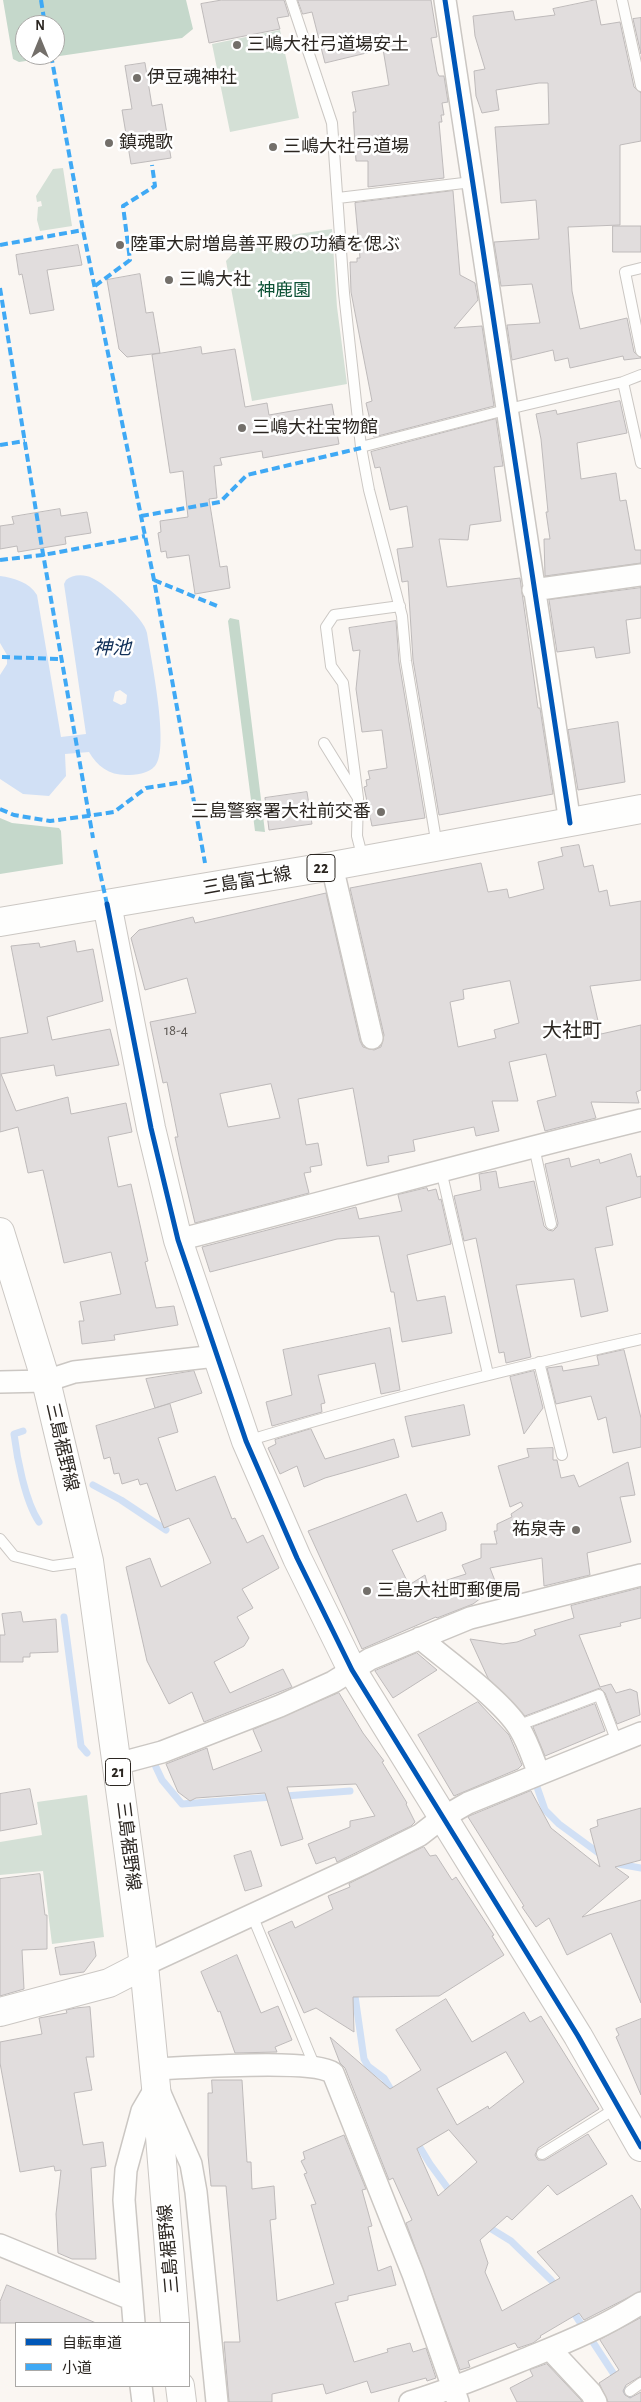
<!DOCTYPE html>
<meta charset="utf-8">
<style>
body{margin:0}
#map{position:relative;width:641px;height:2402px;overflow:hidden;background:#faf6f2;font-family:"Alegreya Sans","Noto Sans JP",sans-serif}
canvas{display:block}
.legend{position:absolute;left:15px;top:2322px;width:175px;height:65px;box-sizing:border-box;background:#fff;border:1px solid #aaa8a6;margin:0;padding:6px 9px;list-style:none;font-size:15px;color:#2b2621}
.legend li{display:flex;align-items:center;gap:10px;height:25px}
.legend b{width:25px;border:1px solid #aaa8a6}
.north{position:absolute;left:15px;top:15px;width:50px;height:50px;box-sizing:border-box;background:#fff;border:1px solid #aaa8a6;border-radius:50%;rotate:0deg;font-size:14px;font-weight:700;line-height:20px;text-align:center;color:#2b2621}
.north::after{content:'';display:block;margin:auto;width:18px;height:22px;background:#736f6a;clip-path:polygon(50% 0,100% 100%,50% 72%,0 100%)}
</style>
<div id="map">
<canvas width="641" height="2402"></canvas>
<ul class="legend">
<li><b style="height:6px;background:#0057b8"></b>自転車道</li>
<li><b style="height:6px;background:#3fa9f5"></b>小道</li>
</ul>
<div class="north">N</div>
</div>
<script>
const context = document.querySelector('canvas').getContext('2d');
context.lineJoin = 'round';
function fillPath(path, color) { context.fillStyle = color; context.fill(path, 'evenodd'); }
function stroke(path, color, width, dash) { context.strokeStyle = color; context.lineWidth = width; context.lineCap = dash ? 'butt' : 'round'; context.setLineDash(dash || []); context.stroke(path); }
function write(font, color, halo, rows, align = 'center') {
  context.font = font + ' "Alegreya Sans","Noto Sans JP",sans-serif'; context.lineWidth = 5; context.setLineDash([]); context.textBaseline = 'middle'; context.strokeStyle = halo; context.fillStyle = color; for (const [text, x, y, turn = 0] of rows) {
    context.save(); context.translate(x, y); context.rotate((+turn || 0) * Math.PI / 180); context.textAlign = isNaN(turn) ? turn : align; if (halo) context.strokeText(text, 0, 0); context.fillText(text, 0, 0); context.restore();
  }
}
const green = new Path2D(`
 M280 30 299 118 230 132 212 44Z
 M63 168 72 226 40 231 37 220 38 207 42 206 41 201 37 202 36 196 53 169Z
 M332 229 337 307 347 384 252 401 226 261 239 247 256 240Z
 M87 1795 104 1937 52 1944 43 1871 0 1875V1842L42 1835 37 1802Z`);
const forest = new Path2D(`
 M3 0H186L193 29 182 38 19 62 13 59ZM25 25H55V55H25Z
 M230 618 239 620 265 832 255 831 228 621Z
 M0 818 12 823 59 828 61 831 63 864 0 874Z`);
const water = new Path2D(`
 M0 576C14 578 29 582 37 595L61 737 86 734 64 584 66 580C72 574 85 574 92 578 106 584 145 619 147 633 151 659 170 749 155 766 148 774 136 775 126 775 109 775 97 766 89 752L65 754 66 776 49 796 23 794 0 779V675L7 664V655L0 643ZM120 690 127 695 126 703 121 705 113 701 115 692Z`);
const stream = new Path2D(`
 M23 1431 14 1434C17 1458 25 1501 39 1522
 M93 1485 121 1500 166 1530
 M64 1617 81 1746 87 1753
 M155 1765 162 1780 182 1804 350 1791
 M537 1787 545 1810 559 1824 604 1857
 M613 1863 641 1868
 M354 1989 364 2059 368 2066 384 2078 394 2095
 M416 2141 430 2164 452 2194
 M485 2225 511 2241 551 2280 557 2288
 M570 2307 632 2402`);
const building = new Path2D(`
 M222 0H284L289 16 277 18 280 29 209 43 201 4Z
 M298 0H431L437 37 431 38 437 72 439 76H444L448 102 442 103 444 115H441L442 122H439L444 178 368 187V161H356L353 112H356L352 92 389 85 383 49 325 63 312 12 303 14Z
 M596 0 601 25 620 22 634 87 641 93V141L620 145V225L568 227 572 291 580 329 627 318 634 352 641 358 624 360 623 356 570 368 568 358 555 361 553 350 512 360 507 325 540 323 532 284 501 286 494 242 539 239 536 200 501 203 495 127 549 124 548 83H539L496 90 499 110 482 113 476 96 474 71 485 69 475 36 473 16 513 11 515 20 555 15 553 9Z
 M641 18V54L633 19Z
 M145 63 152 106 162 104 171 158 131 164 122 110 132 109 125 66Z
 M453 191 460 275 475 283 478 300 454 328 482 326 494 406 374 437 366 403 372 401 351 292 350 262H357V258H360L355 203Z
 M613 226H641V252H613Z
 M78 245 82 265 47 270 54 310 30 314 22 274 19 275 16 255Z
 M140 274 146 313 153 312 160 353 127 357 119 349 107 280Z
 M201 347 202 354 235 349 245 407 267 403 269 415 332 404 339 444 263 458 262 451 220 458 222 465 214 466 217 498 209 499 220 567 227 566 230 588 195 594 189 555 167 558 166 551 161 552 158 533 161 532 160 521 188 517 183 471 170 473 152 355Z
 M620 401 627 433 577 443 581 479 616 473 620 501 626 500 635 550H641V563L545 576 544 539H550L546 512H548L541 439 536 414 556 410 557 414Z
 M496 419 503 466 494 467 501 521 470 525 468 540 439 539 447 587 520 578 538 708H540L553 794 439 815 413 660 408 581 402 582 397 549 413 547 407 506 390 510 380 467 375 468 371 452Z
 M60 509 61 516 87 512 91 533 65 537 66 544 18 552 17 546 0 549V526L14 524 12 517Z
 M641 588V618L626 620 630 653 596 658 594 647 557 652 549 600Z
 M396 621 399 662 425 818 372 826 364 787 367 786 366 780 370 779 368 771 387 768 382 730 362 732 356 689 360 650 353 651 349 628Z
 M618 722 625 782 578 790 568 730Z
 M307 792 312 824 269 830 265 798Z
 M579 845 584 867 593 865 599 892 607 890 610 906 641 901V980L590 986 601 1034 641 1025V1090L636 1092 639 1103 591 1102 596 1118 545 1131 537 1101 556 1096 546 1054 509 1062 518 1101H492L499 1131 476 1136 474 1127 413 1140 415 1151 388 1156 389 1162 367 1166 353 1088 298 1099 306 1145 318 1143 322 1165 310 1167 311 1172 304 1173 309 1193 195 1223 181 1165 175 1137H178L167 1082 163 1083 150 1022 196 1013 187 978 145 990 131 938 139 930 193 917 195 923 326 893 360 1041 363 1047 374 1050 381 1047 384 1035 350 888 481 863 488 892 507 889 509 898 544 889 538 862 563 856 561 848ZM510 981 519 1023 494 1030 496 1038 458 1047 450 1002 464 999 463 990ZM271 1084 280 1118 228 1127 220 1094Z
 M75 941 77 952 93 949 103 1001 47 1017 52 1040 110 1029 119 1065 56 1076 54 1065 1 1074 16 1111 68 1097 71 1114 126 1103 132 1132 108 1137 118 1187 131 1184 148 1261 145 1262 156 1308 174 1306 178 1325 114 1335 115 1340 82 1344 79 1321H84L80 1302 121 1294 111 1252 64 1263 43 1170 28 1173 18 1127 0 1132V1038L28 1033 11 946 39 943 40 947Z
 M631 1154 637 1177 641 1176V1197L606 1207 613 1245 595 1248 608 1311 581 1317 574 1279 516 1285 531 1357 506 1363 504 1352 499 1353 476 1238 464 1241 454 1196 481 1190 479 1174 496 1171 499 1188 534 1181 544 1226 548 1230 553 1231 557 1227 558 1223 545 1164 569 1158 571 1167 599 1159 600 1163Z
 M427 1188 428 1191 436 1189 439 1200 441 1199 451 1244 407 1255 417 1301 445 1296 452 1333 402 1342 394 1292H391L379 1236 337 1239 210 1272 202 1247 356 1207 359 1219 402 1211 398 1195Z
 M390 1328 400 1390 381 1394 375 1363 318 1375 325 1403 321 1404 322 1412 272 1426 266 1402 292 1395 283 1350Z
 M624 1350 641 1418V1447L613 1453 606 1417 598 1420 591 1396 556 1404 547 1368 562 1366 563 1371 599 1365 597 1356Z
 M194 1371 202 1393 155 1408 146 1379Z
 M534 1371 543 1408 524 1434 510 1377Z
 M170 1404 178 1432 158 1438 176 1491 215 1476 232 1519 235 1518 247 1543 263 1535 279 1568 242 1589 253 1608 237 1617 249 1638 244 1646 214 1662 230 1693 283 1669 292 1687 204 1722 192 1692 169 1704 147 1661 126 1567 150 1558 161 1587 211 1563 189 1518 164 1528 147 1483 140 1485 138 1479 122 1484 119 1473 114 1474 110 1457 104 1459 96 1426Z
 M464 1405 470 1435 412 1447 405 1417Z
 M311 1429 325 1459 394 1439 399 1457 325 1478 304 1487 297 1466 280 1474 268 1448 276 1444 275 1440Z
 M553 1448V1460H557L561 1478 574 1475 579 1487 628 1462 635 1495 620 1497 631 1542 587 1553 590 1575 544 1586 542 1558 490 1568 497 1586 473 1604 437 1618 436 1617 362 1649 308 1531 406 1494 417 1522 442 1512 446 1523V1530L392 1550 409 1585 425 1575 428 1586 466 1574 462 1565 481 1558V1544H497L494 1531H497V1524L512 1517 511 1514 523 1506 521 1502 510 1507 498 1466 529 1457 527 1449Z
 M641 1588V1618L620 1623 621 1626 579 1635 600 1687 611 1684 616 1693 630 1689 637 1692 640 1715 617 1724 605 1693 600 1688 525 1716 488 1678 470 1639 503 1644 517 1642 536 1635 534 1630 574 1618 571 1606Z
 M21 1612 23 1622 56 1619 58 1652 30 1653V1657H23V1662H0V1635H5L2 1614Z
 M417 1653 437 1670 393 1698 375 1671Z
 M339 1693 363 1733 384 1761 382 1762 407 1803 406 1804 415 1822 411 1826 337 1862 335 1857 316 1864 308 1844 350 1827V1821L375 1816 356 1784 287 1787 303 1839 281 1846 265 1793 196 1798 190 1801 178 1792 166 1764 207 1748 213 1770 262 1751 253 1730Z
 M478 1702 509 1735 522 1765 518 1769 454 1796 418 1735Z
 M595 1704 605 1731 545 1756 533 1727Z
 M30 1789 37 1824 0 1831V1794Z
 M531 1791 551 1828 600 1867 590 1829 598 1826 597 1820 641 1808V1860L615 1867 629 1877 582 1917 641 1900V2003L611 1933 567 1955 549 1918 536 1927 522 1907 524 1906 468 1817Z
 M424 1847 430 1856 436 1855 452 1880 456 1877 494 1935 492 1936 504 1955 439 1996 353 1997 354 2032 316 2008 304 2013 268 1932 292 1921 295 1928 333 1909 328 1896 350 1887 349 1884Z
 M251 1851 262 1886 245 1891 234 1856Z
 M40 1874 45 1915H47V1949L22 1950 24 1989 0 1996V1879Z
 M94 1942 96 1956 84 1972 60 1975 55 1948Z
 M237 1955 261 2013 278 2006 292 2040 275 2047 277 2052 235 2053 220 2011 218 2012 201 1972Z
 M446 1999 472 2042 524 2012 530 2022 541 2016 599 2109 538 2148 535 2155 538 2160H545L588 2134 607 2164 557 2195 548 2185 512 2220 507 2216 480 2240 488 2263 485 2272 502 2311 560 2278 537 2252 632 2195 641 2210V2291L584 2320 579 2313 540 2336 541 2337 533 2343 518 2348 515 2343 468 2361 470 2367 460 2370 406 2223 412 2220 393 2178 389 2180 345 2068 340 2063 330 2037 390 2089 421 2070 396 2030ZM506 2052 524 2082 489 2109 488 2106 457 2125 437 2089ZM449 2130 477 2162 438 2196 417 2149Z
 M90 2007 94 2057H86L92 2090 74 2093 83 2145 103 2142 106 2166 91 2168 96 2259H72L58 2253 56 2214 61 2170 55 2171 54 2166 20 2172 0 2063V2042L42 2034 39 2018 67 2013 66 2010 76 2008Z
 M641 2019V2095L616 2037 619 2035 616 2029Z
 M212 2080H242L247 2162H251L252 2189 274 2186 276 2219 270 2220 277 2301 334 2284 311 2205 316 2204 304 2174 307 2173 301 2161 305 2159 303 2152 344 2135 366 2189 362 2190 372 2226 368 2227 378 2271 391 2266 396 2285 348 2296V2300L335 2303 354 2362 388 2352 387 2349 410 2343 413 2352 426 2348 436 2378 427 2381 426 2378 371 2393 367 2381 326 2394 323 2384 272 2394V2402H229L224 2342H240L226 2186H211L208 2155V2093H212Z
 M7 2285 96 2323H0V2302Z
 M641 2318V2376L626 2385 623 2391 625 2395 630 2398 641 2392V2402H608L599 2383 619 2370 600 2340Z
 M547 2364 581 2400 582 2402H517L510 2388 533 2376 530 2370Z`);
const lane = new Path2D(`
 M291 0 332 123 344 293 361 447 369 490 402 616 406 661 437 846
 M622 0 641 86
 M338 198 472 182
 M641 268 625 272 641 351
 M641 375 623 382 641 463
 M361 447 521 406 623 382
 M324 743 358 798 357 836 363 859
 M358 798 343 683 331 666 326 627 334 615 400 606
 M534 1147 551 1224
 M441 1170 488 1374
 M539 1362 562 1455
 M247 1441C377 1401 508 1369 641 1339
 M0 1539 14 1556 53 1566 89 1561
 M517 1726 599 1695 617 1742
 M252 1915 315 2067
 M542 2154 618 2107
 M630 2391 641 2383`);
const street = new Path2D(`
 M445 0 570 823
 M533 590 641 575
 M332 866 372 1038
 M178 1240C333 1200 486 1158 641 1120
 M0 1382 46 1381 74 1372 216 1356
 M420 1638C447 1661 501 1699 519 1728 528 1742 533 1759 539 1774
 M117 1764 162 1752 280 1706 333 1682 370 1659 470 1618 641 1575
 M144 1965 362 1864 420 1835 442 1818 468 1803 641 1733
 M154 2069C187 2068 312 2058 333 2073L413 2274 458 2402
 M159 2091 191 2164 196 2192 217 2402
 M0 2245 131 2299
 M134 2323 124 2200 126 2170 142 2111 156 2087
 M550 2349 591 2393 596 2402
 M141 2386 143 2402
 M410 2402C453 2389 493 2372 535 2355 572 2340 607 2325 641 2303`);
const secondary = new Path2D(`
 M107 904 151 1128 178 1240 246 1441 297 1558 352 1670 578 2036 641 2147
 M0 2012 109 1983 144 1965`);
const primary = new Path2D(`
 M0 922 332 866 641 809
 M0 1232 46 1381 89 1561 144 1965 156 2087 175 2323
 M180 2386 182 2402`);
const quiet = new Path2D(`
 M41 0 45 25
 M51 55 83 230 154 580 205 863
 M0 245 83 230
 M95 286 130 260 123 206 155 186 152 165
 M0 288 42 548 93 838
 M0 445 25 441
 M141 516 220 502 247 475 361 448
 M0 560 43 555 145 536
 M154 580 217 606
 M2 657 61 659
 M0 809 14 815 50 821 88 816 114 812 146 788 190 781
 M95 850 107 904`);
const cycleway = new Path2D(`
 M445 0 570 823
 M107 904 151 1128 178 1240 246 1441 297 1558 352 1670 578 2036 641 2147`);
const markers = [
 [237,45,5,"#736f6a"],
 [137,78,5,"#736f6a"],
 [109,143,5,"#736f6a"],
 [273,147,5,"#736f6a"],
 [120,245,5,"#736f6a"],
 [169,280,5,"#736f6a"],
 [242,428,5,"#736f6a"],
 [381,812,5,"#736f6a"],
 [576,1530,5,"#736f6a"],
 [367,1591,5,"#736f6a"]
];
const numberNames = [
 ["18-4",176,1030]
];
const shields = [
 [321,868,28],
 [118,1772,25]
];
const shieldNames = [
 ["22",321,868],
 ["21",118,1772]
];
const poiNames = [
 ["三嶋大社弓道場安土",247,45],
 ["伊豆魂神社",147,78],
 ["鎮魂歌",119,143],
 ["三嶋大社弓道場",283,147],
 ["陸軍大尉増島善平殿の功績を偲ぶ",130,245],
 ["三嶋大社",179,280],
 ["三嶋大社宝物館",252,428],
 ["三島警察署大社前交番",371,812,"right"],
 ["祐泉寺",566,1530,"right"],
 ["三島大社町郵便局",377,1591]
];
const parkNames = [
 ["神鹿園",284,291]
];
const streetNames = [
 ["三島富士線",247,881,-10],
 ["三島裾野線",62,1447,77],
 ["三島裾野線",128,1846,83],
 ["三島裾野線",169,2249,-95]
];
const waterNames = [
 ["神池",112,648]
];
const quarterNames = [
 ["大社町",572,1031]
];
fillPath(green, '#d4e0d6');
fillPath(forest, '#c5d8cb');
fillPath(water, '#d1e0f5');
stroke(stream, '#d1e0f5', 7);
fillPath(building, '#e1dddd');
stroke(building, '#bebaba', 1);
stroke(lane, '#cbc7c3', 12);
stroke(street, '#cbc7c3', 24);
stroke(secondary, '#cbc7c3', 30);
stroke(primary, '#cbc7c3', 30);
stroke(lane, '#fefefd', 10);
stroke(street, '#fefefd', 21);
stroke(secondary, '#fefefd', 28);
stroke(primary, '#fefefd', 28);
stroke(quiet, '#3fa9f5', 4, [8, 4]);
stroke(cycleway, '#0057b8', 5);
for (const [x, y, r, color] of markers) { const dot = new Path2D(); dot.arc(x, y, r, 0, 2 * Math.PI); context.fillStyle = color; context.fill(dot); stroke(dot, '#fff', 2); }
write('15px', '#5a5551', null, numberNames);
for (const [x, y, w] of shields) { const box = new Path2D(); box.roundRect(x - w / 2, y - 13.5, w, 27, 4); context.fillStyle = '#fff'; context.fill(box); stroke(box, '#2b2621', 1); }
write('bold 16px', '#2b2621', null, shieldNames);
write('18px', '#2b2621', '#fff', poiNames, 'left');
write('18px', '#0d5236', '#fff', parkNames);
write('18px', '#2b2621', '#fff', streetNames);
write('italic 19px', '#123159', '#fff', waterNames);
write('20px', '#2b2621', '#fff', quarterNames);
</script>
